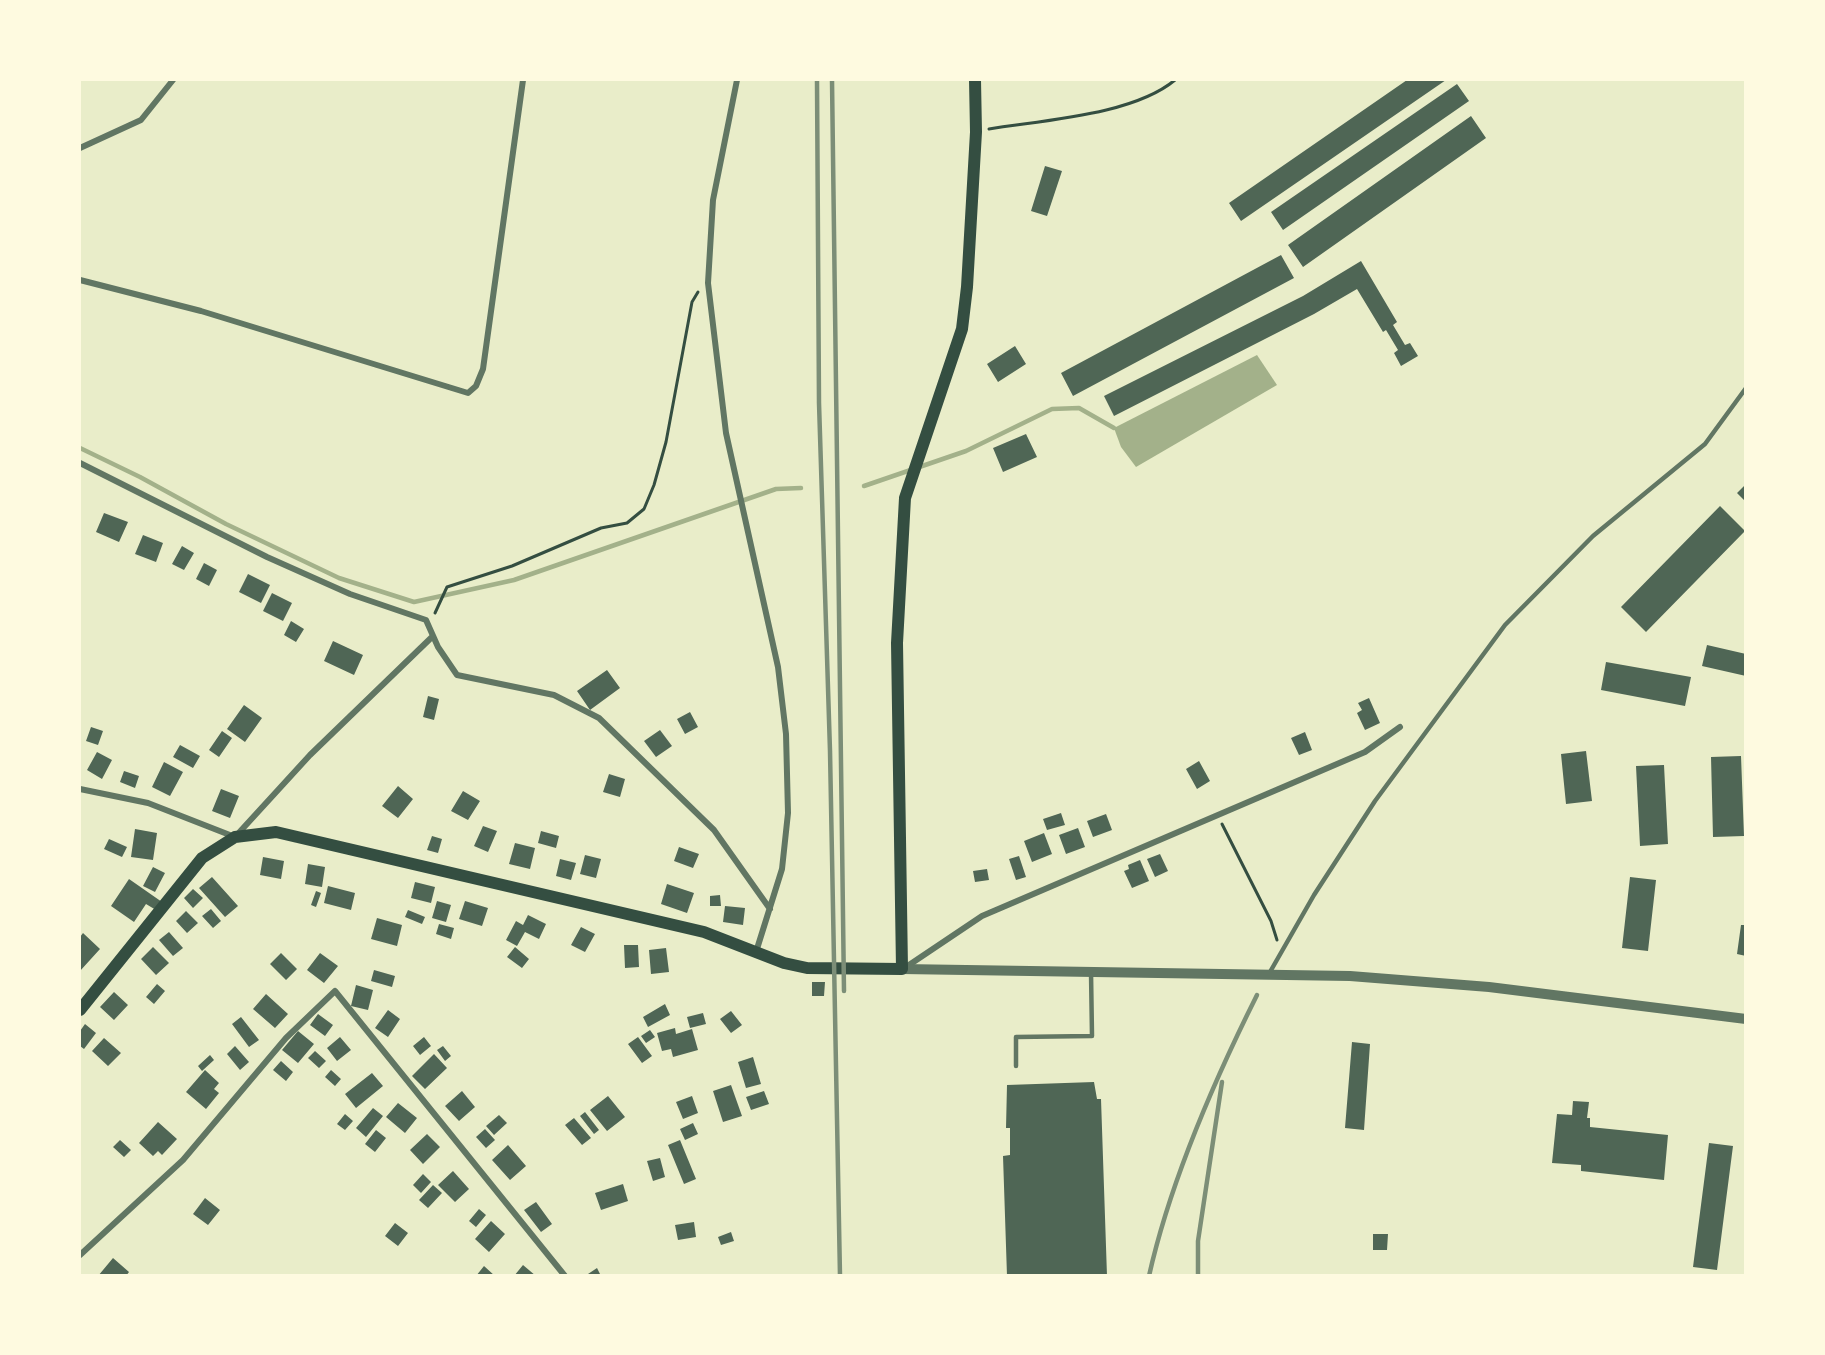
<!DOCTYPE html>
<style>
body{margin:0}
#map{position:relative;width:1825px;height:1355px;overflow:hidden;background:#e9edc9;font-family:"Libre Baskerville",serif}
canvas{display:block}
.frame{position:absolute;inset:0;border:81px solid #fefae0;pointer-events:none}
</style>
<div id="map">
<canvas width="1825" height="1355"></canvas>
<div class="frame"></div>
</div>
<script>
const context = document.querySelector('canvas').getContext('2d');
context.lineJoin = 'round';
function fillPath(path, color) { context.fillStyle = color; context.fill(path, 'evenodd'); }
function stroke(path, color, width, dash) { context.strokeStyle = color; context.lineWidth = width; context.lineCap = dash ? 'butt' : 'round'; context.setLineDash(dash || []); context.stroke(path); }
const water = new Path2D(`
 M1257 355 1277 385 1136 467 1121 447 1114 428Z`);
const stream = new Path2D(`
 M80 448 140 477 226 524 339 578 414 602 514 580 776 489 801 488
 M864 486 966 451 1052 409 1079 408 1114 428`);
const building = new Path2D(`
 M1407 80H1446L1241 221 1229 203Z
 M1457 84 1469 101 1283 230 1271 212Z
 M1471 116 1486 138 1303 267 1288 245Z
 M1045 166 1062 171 1047 216 1031 211Z
 M1281 255 1294 278 1073 396 1061 373Z
 M1361 261 1397 322 1393 325 1405 345 1410 343 1418 356 1401 366 1394 353 1398 350 1386 330 1383 332 1357 289 1314 314 1114 416 1104 396 1303 296Z
 M1015 346 1026 364 998 382 987 364Z
 M1026 434 1037 457 1003 472 993 448Z
 M1746 484V502L1737 493Z
 M1720 506 1745 531 1646 632 1621 607Z
 M104 513 128 522 119 542 96 532Z
 M143 535 163 543 156 562 135 554Z
 M182 546 194 553 184 570 172 564Z
 M204 563 217 570 209 586 196 579Z
 M248 574 270 585 261 603 239 592Z
 M272 593 292 603 283 621 263 611Z
 M291 621 304 629 296 642 284 635Z
 M333 641 363 655 354 675 324 661Z
 M1707 645 1746 654V676L1702 666Z
 M1606 662 1691 677 1685 706 1601 690Z
 M607 670 620 688 590 710 577 691Z
 M428 696 439 699 434 720 423 717Z
 M1369 698 1380 723 1365 730 1357 713 1362 710 1358 703Z
 M244 705 262 718 245 742 227 729Z
 M690 712 698 727 685 734 677 719Z
 M91 727 103 731 98 745 86 741Z
 M660 730 672 746 656 757 644 741Z
 M222 731 232 738 219 757 209 750Z
 M1305 732 1312 750 1299 755 1291 738Z
 M180 745 200 756 193 768 173 757Z
 M1586 751 1592 801 1566 804 1561 754Z
 M97 752 112 760 102 779 87 770Z
 M1741 756 1744 836 1713 837 1711 757Z
 M1199 761 1210 781 1197 789 1186 769Z
 M164 762 183 772 170 796 152 787Z
 M1664 765 1668 844 1640 846 1636 766Z
 M124 771 139 776 135 788 120 782Z
 M609 774 625 779 620 797 603 792Z
 M398 786 413 799 398 818 382 806Z
 M221 789 239 796 230 818 212 811Z
 M463 791 480 801 468 820 451 811Z
 M1061 813 1065 825 1047 830 1043 819Z
 M1106 814 1112 830 1093 837 1087 821Z
 M483 826 497 831 488 852 474 846Z
 M1078 828 1085 847 1066 854 1059 835Z
 M135 829 157 833 153 860 131 857Z
 M541 831 559 836 556 848 538 843Z
 M1044 833 1052 854 1032 862 1024 841Z
 M432 836 442 839 438 853 427 850Z
 M109 839 127 847 122 857 104 849Z
 M515 843 535 848 530 869 509 864Z
 M679 847 699 854 693 868 674 861Z
 M1160 854 1168 871 1155 877 1147 859Z
 M585 855 601 859 596 878 580 874Z
 M1019 856 1026 877 1016 880 1009 859Z
 M263 857 284 861 281 879 260 875Z
 M560 859 576 863 571 880 556 876Z
 M1140 860 1149 881 1132 888 1124 871 1129 869 1128 865Z
 M308 864 325 867 322 887 305 884Z
 M153 867 165 873 155 892 143 886Z
 M987 869 989 880 975 882 973 871Z
 M212 877 238 906 225 917 199 888Z
 M1630 877 1656 880 1648 951 1622 948Z
 M129 879 162 902 156 910 146 904 134 922 111 906Z
 M415 882 435 887 431 903 411 898Z
 M667 884 694 893 687 913 661 904Z
 M328 886 355 893 351 910 324 903Z
 M193 889 203 898 193 908 184 898Z
 M316 891 321 893 316 907 311 905Z
 M720 895 721 906H710V896Z
 M437 901 451 905 446 922 432 918Z
 M465 901 488 908 482 926 459 919Z
 M725 906 745 908 743 925 723 922Z
 M211 909 221 921 213 928 202 916Z
 M408 910 425 917 422 924 405 917Z
 M186 911 198 923 187 933 176 921Z
 M528 915 546 924 539 939 525 932 517 946 506 940 516 921 523 925Z
 M377 918 402 925 397 946 371 939Z
 M439 924 454 928 451 939 436 934Z
 M1741 925H1746V956L1737 954Z
 M581 927 595 934 585 952 571 945Z
 M169 932 183 948 173 956 159 940Z
 M83 933 100 949 80 971V937Z
 M624 945H638L639 967 625 968Z
 M153 947 169 963 156 975 141 959Z
 M515 947 529 959 522 968 507 957Z
 M666 948 669 972 651 974 649 950Z
 M281 953 297 969 286 980 270 964Z
 M320 953 338 966 324 983 307 970Z
 M374 970 395 976 392 987 371 981Z
 M812 982H825L824 996H812Z
 M157 984 165 991 154 1004 146 997Z
 M356 985 373 990 368 1010 351 1006Z
 M114 992 128 1005 114 1020 100 1007Z
 M266 994 288 1014 275 1028 253 1009Z
 M665 1004 670 1015 648 1027 643 1017Z
 M388 1010 400 1019 388 1037 375 1028Z
 M731 1011 742 1025 731 1033 720 1019Z
 M703 1013 706 1024 690 1028 687 1017Z
 M318 1014 333 1025 325 1036 310 1025Z
 M241 1017 259 1040 249 1047 232 1024Z
 M85 1024 96 1033 84 1049 80 1046V1031Z
 M675 1028 676 1034 692 1029 698 1050 673 1057 671 1049 662 1051 657 1033Z
 M650 1030 655 1037 646 1043 641 1036Z
 M298 1031 314 1044 298 1063 282 1050Z
 M340 1037 351 1050 337 1061 327 1048Z
 M424 1037 431 1046 420 1055 413 1046Z
 M638 1037 652 1056 642 1063 628 1044Z
 M104 1038 121 1053 108 1066 92 1051Z
 M1352 1042 1370 1044 1364 1130 1345 1128Z
 M235 1046 249 1062 240 1070 227 1054Z
 M443 1046 451 1056 445 1061 437 1050Z
 M315 1051 326 1061 319 1068 308 1058Z
 M434 1054 447 1068 425 1089 412 1076Z
 M210 1055 214 1060 202 1071 198 1066Z
 M753 1057 761 1084 746 1088 738 1062Z
 M281 1061 293 1072 286 1081 273 1070Z
 M205 1070 219 1083 214 1089 219 1093 206 1109 186 1092Z
 M331 1070 341 1079 335 1086 325 1077Z
 M372 1073 383 1086 356 1108 345 1094Z
 M1094 1082 1097 1099H1101L1107 1276H1007L1003 1156 1010 1155V1128H1006L1007 1085Z
 M731 1085 742 1116 723 1122 713 1091Z
 M462 1091 475 1107 459 1121 445 1106Z
 M764 1091 769 1104 751 1110 746 1097Z
 M608 1096 625 1117 607 1131 590 1110Z
 M692 1096 698 1113 683 1119 676 1102Z
 M1573 1101 1589 1102 1587 1118H1590V1127L1668 1135 1664 1180 1581 1171V1165L1552 1163 1557 1114 1572 1115Z
 M398 1103 417 1118 405 1133 386 1117Z
 M373 1108 383 1116 366 1137 356 1128Z
 M585 1112 599 1130 594 1134 580 1116Z
 M345 1114 353 1121 345 1130 337 1124Z
 M499 1115 507 1123 494 1135 486 1126Z
 M574 1118 591 1138 582 1145 565 1125Z
 M158 1122 177 1139 162 1155 158 1151 153 1156 139 1143Z
 M693 1123 698 1134 685 1140 680 1129Z
 M485 1129 495 1140 486 1148 476 1137Z
 M376 1130 386 1138 375 1152 365 1144Z
 M427 1134 440 1147 423 1164 410 1150Z
 M120 1140 131 1150 124 1157 113 1147Z
 M680 1140 696 1179 684 1184 668 1145Z
 M1709 1143 1733 1146 1717 1270 1693 1267Z
 M508 1145 526 1166 510 1180 492 1160Z
 M660 1158 665 1177 653 1181 647 1161Z
 M453 1171 469 1189 455 1202 438 1185Z
 M423 1174 431 1182 421 1193 413 1185Z
 M623 1184 628 1201 601 1210 595 1193Z
 M433 1185 442 1193 428 1208 419 1200Z
 M205 1198 220 1210 208 1225 193 1214Z
 M536 1202 552 1224 541 1232 524 1210Z
 M479 1209 486 1215 476 1227 469 1221Z
 M491 1221 505 1234 489 1252 475 1239Z
 M694 1222 696 1237 678 1240 675 1225Z
 M395 1223 408 1233 398 1246 385 1236Z
 M731 1232 734 1241 721 1245 718 1237Z
 M1373 1234H1388L1387 1250H1373Z
 M113 1258 129 1272 126 1276H98Z
 M523 1265 536 1276H514Z
 M484 1266 495 1276H476Z
 M597 1268 601 1276H585Z`);
const path = new Path2D(`
 M989 129C1044 120 1133 115 1175 80
 M435 613 447 587 512 566 601 528 627 523 644 509 654 485 666 442 692 302 698 292
 M1222 824 1271 921 1277 940`);
const service = new Path2D(`
 M1270 972 1314 895 1375 801 1505 625 1593 536 1705 444 1746 388
 M1016 1066V1037L1092 1036 1091 972`);
const minor = new Path2D(`
 M737 80 713 200 708 283 726 433 778 667 786 734 788 813 782 869 756 952
 M80 148 141 120 173 80
 M80 280 201 311 468 393 476 386 483 369 523 80
 M80 463 267 557 350 594 426 620 438 647 457 675 554 695 599 718 714 830 770 909
 M80 789 148 803 235 837 310 755 433 636
 M906 967 982 916 1365 752 1400 727
 M80 1255 183 1160 286 1038 335 991 565 1276`);
const tertiary = new Path2D(`
 M902 969 1350 976 1489 987 1746 1019`);
const secondary = new Path2D(`
 M80 1010 202 858 235 837 276 832 704 932 784 963 807 968 902 969 897 643 905 498 962 329 967 287 976 132 975 80`);
const rail = new Path2D(`
 M817 80 819 403 830 751 840 1276
 M832 80 844 991
 M1149 1276C1170 1182 1214 1081 1257 995
 M1198 1276V1241L1222 1082`);
fillPath(water, '#a3b18a');
stroke(stream, '#a3b18a', 4.5);
fillPath(building, '#4f6655');
stroke(path, '#344e41', 3);
stroke(service, '#617663', 4.5);
stroke(minor, '#617663', 6);
stroke(tertiary, '#617663', 10);
stroke(secondary, '#344e41', 12);
stroke(rail, '#7c8e77', 4.5);
</script>
